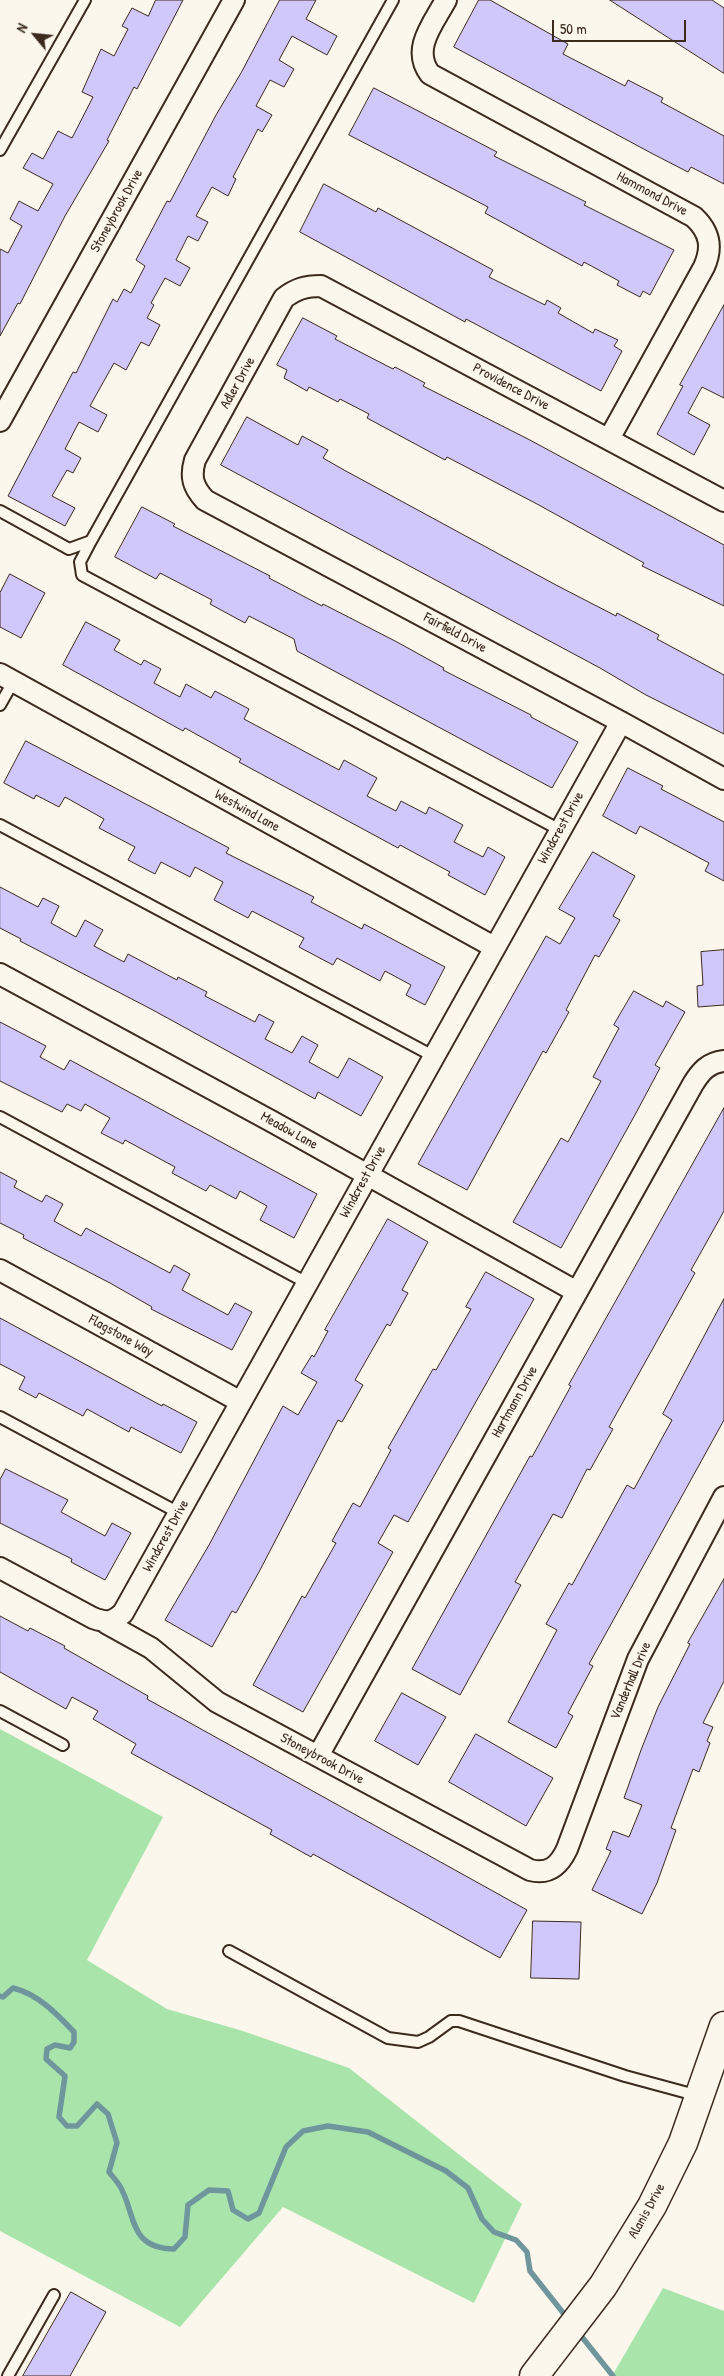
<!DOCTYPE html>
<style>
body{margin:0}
#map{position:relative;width:724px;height:2376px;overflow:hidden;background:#fbf7ec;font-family:"Patrick Hand",sans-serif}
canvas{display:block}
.north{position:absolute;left:10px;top:10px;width:50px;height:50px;-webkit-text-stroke:4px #fbf7ec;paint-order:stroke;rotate:298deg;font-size:14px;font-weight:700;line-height:20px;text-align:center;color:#3b2a1e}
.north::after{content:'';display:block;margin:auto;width:18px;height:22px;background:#3b2a1e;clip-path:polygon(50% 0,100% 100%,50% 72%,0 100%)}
.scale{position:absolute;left:552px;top:20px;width:134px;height:22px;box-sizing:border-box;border:2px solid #3b2a1e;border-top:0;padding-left:6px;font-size:15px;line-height:18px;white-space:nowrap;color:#3b2a1e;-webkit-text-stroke:4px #fbf7ec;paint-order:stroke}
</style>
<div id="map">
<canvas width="724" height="2376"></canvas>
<div class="north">N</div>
<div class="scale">50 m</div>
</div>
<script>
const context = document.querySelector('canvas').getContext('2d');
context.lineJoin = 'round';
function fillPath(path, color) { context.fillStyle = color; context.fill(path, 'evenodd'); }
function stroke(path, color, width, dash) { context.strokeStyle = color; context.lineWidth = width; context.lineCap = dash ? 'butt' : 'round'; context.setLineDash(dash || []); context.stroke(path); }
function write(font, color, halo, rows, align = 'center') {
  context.font = font + ' "Patrick Hand",sans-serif'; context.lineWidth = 4; context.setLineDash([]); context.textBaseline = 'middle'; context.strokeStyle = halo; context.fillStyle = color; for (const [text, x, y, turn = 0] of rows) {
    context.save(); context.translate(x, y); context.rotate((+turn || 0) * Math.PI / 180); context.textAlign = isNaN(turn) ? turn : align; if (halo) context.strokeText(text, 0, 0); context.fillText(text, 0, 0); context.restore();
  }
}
const green = new Path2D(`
 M0 1729 163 1817 87 1960 167 2009 243 2031 349 2068 522 2204 474 2303 283 2207 180 2327 0 2231Z
 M663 2288 724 2311V2376H612Z`);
const stream = new Path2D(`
 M0 1996 3 1997 13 1988C38 1994 57 2014 74 2032V2042L70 2048 55 2045 47 2049 46 2059 65 2076 59 2117 67 2126H77L97 2104 108 2114 117 2143 109 2172C113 2177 118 2182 121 2188 136 2216 129 2248 174 2249L185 2237 188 2205 209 2190 228 2191 233 2210 248 2219 259 2213 286 2147 303 2131 328 2126 368 2132 446 2171 468 2188 482 2219 494 2232 516 2240 527 2252 530 2271 568 2319
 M578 2332 613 2376`);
const building = new Path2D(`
 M156 0H183L137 89 134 87 107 140 109 141 65 216 20 304 18 303 0 336V249L8 253 22 226 10 219 19 201 38 211 53 184 23 168 32 153 43 159 58 131 72 138 93 97 82 92 101 49 114 56 128 29 122 26 132 8 148 16Z
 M280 0H316L306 19 337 36 327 55 292 36 279 60 294 69 284 87 270 80 256 106 272 115 262 132 258 129 233 177 236 179 228 196 212 187 196 216 208 222 198 241 188 236 176 260 190 268 180 286 165 278 151 303 154 305 147 318 160 325 149 346 141 342 126 370 114 363 90 406 107 415 98 432 79 422 65 449 81 458 73 473 67 470 52 496 75 508 65 526 8 496 73 372 76 373 113 299 117 302 124 289 131 293 145 266 136 260 167 201 170 202 216 115 241 73Z
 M479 0H490L568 44 563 54 625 86 628 80 663 98 661 102 724 136V184L691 167 688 172 653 154 454 47Z
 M610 0H712L724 8V73Z
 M374 88 497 152 494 156 586 202 584 205 674 250 650 295 643 291 640 297 617 285 619 281 584 262 582 266 485 213 488 207 349 135Z
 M324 184 376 212 378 208 493 270 489 277 545 305 547 300 561 308 558 313 593 333 595 329 618 340 614 346 622 351 601 391 466 319 465 322 300 232Z
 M724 305V398L702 387 688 413 710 425 694 455 657 434 683 386 680 385Z
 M303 318 337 336 335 339 393 369 395 367 425 383 423 386 528 439 724 545V606L642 566 644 563 537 504 447 457 445 460 367 418 369 414 340 399 338 402 309 387 307 391 284 378 287 370 277 365Z
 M247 417 298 445 302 436 328 450 323 458 344 470 556 585 616 616 617 613 659 635 657 639 724 675V734L646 695 600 668 221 465Z
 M142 507 175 524 173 526 270 576 269 578 322 606 323 604 397 642 444 668 443 670 531 715V717L578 742 552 788 297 651 294 639 249 616 245 623 210 604 212 600 160 573 156 579 115 557Z
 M10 574 45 593 21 638 0 627V593Z
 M86 622 120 640 114 650 141 665 144 660 161 669 154 683 180 697 186 684 211 698 215 691 249 709 244 719 339 770 344 760 377 778 367 796 396 811 401 801 426 814 429 807 463 825 454 842 483 857 488 847 505 857 485 895 448 875 450 872 400 845 398 848 239 762 241 759 185 728 183 731 63 665Z
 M26 741 229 848 226 853 314 897 311 902 362 929 364 924 445 967 425 1005 406 995 411 985 385 971 380 981 337 958 333 965 299 947 304 938 252 911 248 918 214 900 223 882 195 867 190 877 161 862 155 874 128 860 135 847 99 828 104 819 65 797 59 807 36 795 34 799 4 783Z
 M628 768 663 786 661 789 724 822V881L705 871 709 863 640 826 636 834 603 816Z
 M593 852 635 876 613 916 620 920 599 957 595 955 566 1010 569 1012 546 1053 543 1051 467 1190 418 1164 546 936 560 944 575 918 559 909Z
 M0 887 38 907 43 898 59 906 51 923 76 937 85 920 103 930 94 946 124 962 128 954 177 980 178 977 207 992 205 996 255 1022 259 1014 274 1022 265 1039 292 1053 302 1036 318 1045 309 1062 338 1078 349 1058 383 1077 361 1116 318 1092 315 1099 151 1009 20 941 21 939 0 928Z
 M724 950V1005L698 1007 697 986 703 985 701 952Z
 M634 991 663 1007 666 1001 685 1012 655 1065 660 1068 636 1113 561 1248 513 1222 561 1138 568 1142 601 1081 593 1077 619 1028 614 1025Z
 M0 1022 46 1046 40 1057 64 1070 70 1060 317 1194 294 1238 260 1220 267 1206 240 1191 236 1199 210 1185 206 1191 172 1173 175 1167 125 1140 123 1144 101 1133 110 1118 85 1104 81 1111 67 1104 62 1112 0 1081Z
 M724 1108V1211L691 1270 695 1273 609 1427 613 1429 590 1470 587 1469 562 1518 553 1514 515 1582 521 1585 460 1695 412 1669 530 1456 532 1457 571 1386 569 1385Z
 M0 1172 17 1181 14 1187 42 1202 46 1195 63 1204 54 1221 81 1236 86 1228 170 1273 174 1265 190 1274 182 1290 228 1315 235 1303 252 1312 232 1350 151 1309 152 1307 110 1283 23 1238 24 1235 0 1223Z
 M388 1219 428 1242 402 1290 408 1293 390 1326 387 1324 355 1380 363 1385 342 1422 338 1420 259 1572 236 1613 232 1611 212 1647 165 1620 209 1545 283 1406 298 1415 317 1382 301 1373 312 1355 314 1357 328 1331 325 1330Z
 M486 1272 534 1299 408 1522 394 1515 378 1543 393 1552 303 1712 253 1685 302 1596 305 1598 336 1543 332 1541 353 1503 360 1507 391 1450 388 1448 433 1369 436 1370 471 1309 466 1307Z
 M724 1299V1420L589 1664 593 1666 568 1713 573 1716 556 1748 508 1722 557 1630 546 1624 569 1583 572 1585 627 1485 634 1489 672 1420 663 1414Z
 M0 1318 162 1406 163 1404 197 1422 181 1453 131 1427 129 1432 87 1409 83 1416 39 1393 36 1398 19 1389 25 1377 0 1364Z
 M6 1469 68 1500 61 1512 105 1536 112 1523 131 1533 105 1580 71 1562 72 1559 0 1523V1480Z
 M724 1579V1681L703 1723 713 1727 707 1741 710 1743 699 1772 693 1769 671 1828 676 1830 657 1883 642 1914 592 1890 611 1851 606 1849 613 1831 629 1837 642 1805 624 1798 641 1750 658 1707 690 1644 688 1643Z
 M0 1616 28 1631 30 1628 65 1646 64 1648 148 1696 147 1699 527 1910 500 1958 358 1879 313 1854 311 1857 270 1834 272 1830 131 1753 136 1744 93 1719 98 1711 72 1697 66 1709 0 1672Z
 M402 1693 446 1717 418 1765 375 1741Z
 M476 1734 553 1778 526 1826 449 1782Z
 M533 1921 581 1922 579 1979 531 1978Z
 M71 2292 106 2312 70 2376H23Z`);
const lane = new Path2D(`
 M393 0 91 541 80 562 82 575 560 830
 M0 150 85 0
 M0 511 69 549 91 541
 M0 705 13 682
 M0 825 433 1056
 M0 1117 307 1283
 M0 1417 179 1513
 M0 1711 63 1745
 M229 1951 388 2038 418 2042 429 2037 451 2021H459L625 2076 699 2096
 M8 2376 54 2295`);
const street = new Path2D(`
 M446 0C433 24 411 49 430 74L694 217C710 232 713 247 704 267L609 439
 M0 421 234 0
 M724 501 321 286C305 286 296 289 284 298L195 460C190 477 193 487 205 500L621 722 724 779
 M0 674 494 947
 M0 974 271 1121 577 1292
 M0 1270 241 1402
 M0 1568 93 1618C107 1623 112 1623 123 1613L621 722
 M106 1623 151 1648 217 1702 530 1870C549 1875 559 1866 567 1849L638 1659 724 1497
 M318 1756 693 1084C701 1071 708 1063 724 1061`);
const secondary = new Path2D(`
 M534 2376 603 2286 652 2206 683 2143 724 2026`);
const streetNames = [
 ["Hammond Drive",652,194,28],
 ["Stoneybrook Drive",117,211,-61],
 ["Adler Drive",238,383,-61],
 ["Providence Drive",511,387,28],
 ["Fairfield Drive",455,633,28],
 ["Westwind Lane",247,811,29],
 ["Windcrest Drive",561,828,-61],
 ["Meadow Lane",289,1131,29],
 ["Windcrest Drive",363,1182,-61],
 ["Flagstone Way",121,1336,29],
 ["Hartmann Drive",515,1402,-61],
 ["Windcrest Drive",166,1536,-61],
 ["Vanderhall Drive",631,1681,-67],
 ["Stoneybrook Drive",322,1759,28],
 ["Alanis Drive",647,2211,-61]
];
fillPath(green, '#a9e5ab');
stroke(stream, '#6f959d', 5.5);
fillPath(building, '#d0c7fa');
stroke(building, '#3b2a1e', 1);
stroke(lane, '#3b2a1e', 14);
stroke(street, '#3b2a1e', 24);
stroke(secondary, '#3b2a1e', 31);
stroke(lane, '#fbf7ec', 10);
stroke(street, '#fbf7ec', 20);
stroke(secondary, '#fbf7ec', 28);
write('14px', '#3b2a1e', '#fbf7ec', streetNames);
</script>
